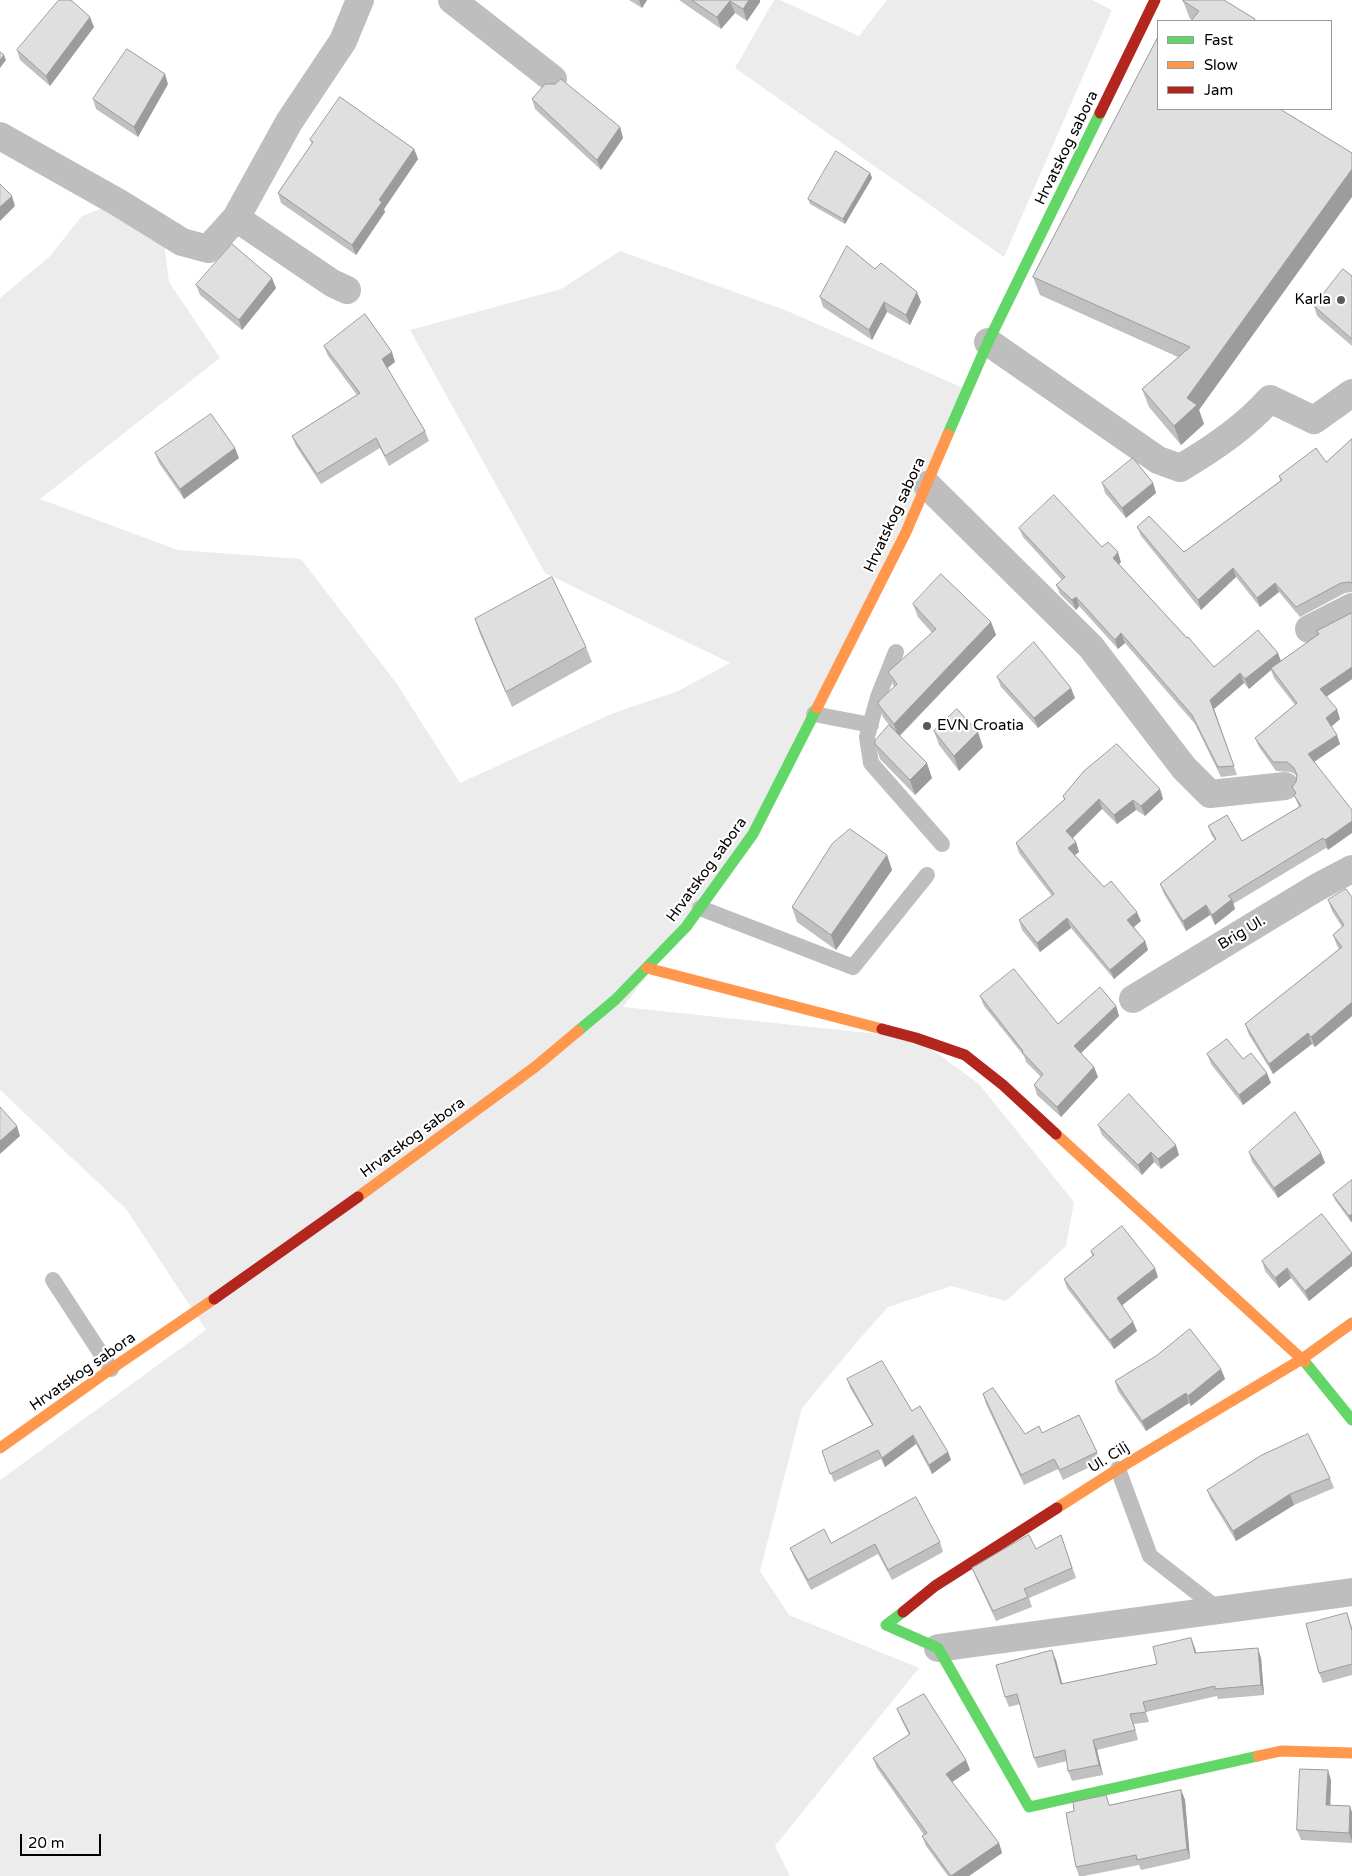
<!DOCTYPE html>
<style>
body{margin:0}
#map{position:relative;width:1352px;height:1876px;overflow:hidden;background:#fff;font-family:"Varela Round",sans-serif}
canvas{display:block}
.legend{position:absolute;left:1157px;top:20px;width:175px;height:90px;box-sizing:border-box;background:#fff;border:1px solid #999;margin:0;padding:6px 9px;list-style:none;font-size:15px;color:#000}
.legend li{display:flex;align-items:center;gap:10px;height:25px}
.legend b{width:25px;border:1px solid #999}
.scale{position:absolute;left:20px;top:1834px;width:81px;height:22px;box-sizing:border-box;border:2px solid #000;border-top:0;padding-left:6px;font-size:15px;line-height:18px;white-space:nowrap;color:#000;-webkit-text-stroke:4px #fff;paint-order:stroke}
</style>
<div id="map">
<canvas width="1352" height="1876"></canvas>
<ul class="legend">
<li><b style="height:6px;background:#63d668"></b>Fast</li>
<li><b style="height:6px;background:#ff974d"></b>Slow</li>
<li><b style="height:6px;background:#b3261e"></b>Jam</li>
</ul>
<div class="scale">20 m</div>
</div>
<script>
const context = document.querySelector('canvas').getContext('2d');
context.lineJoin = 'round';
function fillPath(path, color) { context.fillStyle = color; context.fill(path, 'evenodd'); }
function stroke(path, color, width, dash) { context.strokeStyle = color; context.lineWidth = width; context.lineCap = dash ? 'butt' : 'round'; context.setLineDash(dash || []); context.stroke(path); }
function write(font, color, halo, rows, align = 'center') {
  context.font = font + ' "Varela Round",sans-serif'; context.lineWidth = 4.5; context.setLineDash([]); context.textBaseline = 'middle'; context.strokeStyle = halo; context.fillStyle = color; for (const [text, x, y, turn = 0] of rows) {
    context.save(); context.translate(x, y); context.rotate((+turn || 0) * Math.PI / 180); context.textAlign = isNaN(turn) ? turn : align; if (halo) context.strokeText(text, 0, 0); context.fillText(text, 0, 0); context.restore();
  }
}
const green = new Path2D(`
 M774 0H780L859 36 887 0H1092L1112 10 1004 257 735 68Z
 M106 207 164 242 169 282 220 358 40 499 178 550 301 559 397 684 460 783 611 714 678 691 730 663 545 573 410 330 561 289 620 251 785 310 968 390 753 834 623 1007 916 1038 979 1084 1074 1202 1066 1246 1006 1301 951 1286 888 1307 856 1343 802 1408 760 1571 789 1615 919 1668 775 1846 790 1876H0V1480L206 1330 126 1209 0 1090V298L49 257 82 216Z`);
const lane = new Path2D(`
 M896 652 878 697 867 737 871 763 942 844
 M814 714 871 725
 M700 908 853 967 927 875
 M53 1280 111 1369
 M1118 1469 1150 1556 1218 1609`);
const street = new Path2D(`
 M452 0 553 79
 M0 136 119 203 182 242 208 249 236 218 332 283 347 290
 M236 218 289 122 343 41 360 0
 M988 342 1158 460 1180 468C1213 449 1244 428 1270 399L1314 420 1352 393
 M927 485 1091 647 1184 768 1210 794 1285 786
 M1309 629 1352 607
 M1133 999 1316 888 1352 869
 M938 1648 1352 1592`);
const fast = new Path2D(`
 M948 434 988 342 1100 113
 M578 1031 615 1000 686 927 753 834 817 708
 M1305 1362 1352 1420
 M903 1612 886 1625 938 1648 1029 1807 1258 1756`);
const slow = new Path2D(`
 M817 708 906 532 948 434
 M647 968 882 1029
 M1056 1134 1305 1362
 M358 1197 535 1067 578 1031
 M0 1448 111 1369 214 1299
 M1057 1508 1118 1469 1302 1359 1352 1323
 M1258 1756 1281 1751 1352 1753`);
const jam = new Path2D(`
 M1100 113 1155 0
 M882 1029 916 1038 965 1055 1003 1085 1056 1134
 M214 1299 358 1197
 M903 1612 935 1586 1057 1508`);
const wall = new Path2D(`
 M629 0H647L642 8Z
 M679 0H760V2L747 21 735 13 721 29Z
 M1183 1 1255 19V21H1191L1192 20 1190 19Z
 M94 27 50 86 20 60 17 50Z
 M1158 37 1199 410 1204 424 1181 445 1149 407 1142 389 1178 357 1040 295 1033 277Z
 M168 84 138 137 96 109 93 99Z
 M555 84 620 127 623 138 601 170 535 109 532 99Z
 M310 140 414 149 418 159 384 209 385 212 356 255 281 203 278 193 312 144Z
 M870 173 872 178 845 224 810 204 808 199Z
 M875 269 921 302 910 325 887 312 872 340 823 307 820 297Z
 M1352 276V346L1317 316 1314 306Z
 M196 285 276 288 242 330 200 295Z
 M324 346 395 362 387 368 425 431 429 441 389 466 380 448 321 484 296 446 292 436 357 395 328 356Z
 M1352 439V592L1345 593 1300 617 1279 592 1260 607 1236 577 1201 610 1141 536 1137 527 1184 552 1280 481 1279 476 1326 462Z
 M155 453 239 458 184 499 159 463Z
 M1102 483H1153L1156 493 1126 518 1105 493Z
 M1019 528 1102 547 1121 562 1119 564 1214 667 1278 653 1281 661 1318 635 1317 631 1352 613V679L1326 697 1340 719 1331 726 1340 744 1314 762 1328 850 1326 848 1233 904 1235 909 1215 925 1210 915 1186 931 1164 894 1160 884 1215 840 1212 836 1208 826 1242 841 1299 807 1294 795 1295 794 1292 787 1296 782 1297 776 1291 772 1276 771 1259 747 1255 738 1295 705 1274 678 1271 670 1249 689 1244 683 1214 709 1237 775 1221 777 1195 724 1125 643 1118 649 1079 606 1076 610 1060 594 1056 585 1062 580 1023 537Z
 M913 604 991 622 996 635 900 736 932 778 915 795 880 759 875 744 889 725 883 717 878 704 894 687 888 672 932 633 918 617Z
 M475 619 586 647 592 662 512 707 480 634Z
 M997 677 1075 698 1038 728 1001 687Z
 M934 731 983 747 959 771 939 745Z
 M1160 789 1163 799 1145 816 1136 810 1117 824 1102 809 1072 838 1076 842 1079 852 1075 855 1104 887 1141 921 1134 927 1145 941 1148 950 1114 979 1071 928 1040 952 1022 930 1019 920 1052 896 1019 853 1016 843 1064 800 1063 796Z
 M887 855 892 870 836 950 797 922 792 907Z
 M1352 897V1016L1315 1047 1312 1044 1273 1074 1249 1035 1245 1024 1339 949 1337 946 1333 935 1342 927 1332 911 1328 900Z
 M980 996 1058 1024 1116 1006 1119 1016 1081 1053 1094 1067 1098 1077 1061 1117 1037 1095 1034 1085 1041 1077 1026 1062 1024 1056 984 1006Z
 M1207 1054 1243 1059 1271 1083 1243 1105 1211 1064Z
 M1098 1125 1179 1155 1161 1169 1154 1162 1142 1175 1102 1135Z
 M1249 1152 1321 1153 1325 1163 1278 1198 1252 1162Z
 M1352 1180V1221L1351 1222 1335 1200 1333 1195Z
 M1091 1251 1158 1277 1122 1305 1133 1322 1137 1331 1114 1349 1067 1288 1064 1279 1092 1256Z
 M1352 1253V1266L1309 1301 1291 1278 1279 1288 1265 1271 1262 1261Z
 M1221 1369 1225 1379 1191 1406 1189 1403 1146 1431 1118 1391 1115 1381Z
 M847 1379 912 1411 948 1452 951 1460 932 1474 916 1444 885 1467 881 1459 834 1482 822 1451 872 1425 850 1388Z
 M983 1394 1025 1434 1042 1433 1097 1452 1100 1462 1063 1480 1058 1469 1024 1485 986 1404Z
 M1330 1478 1334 1488 1294 1505 1236 1541 1211 1500 1207 1490Z
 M1061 1535 1076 1578 1029 1598 1032 1607 996 1621 976 1578 972 1568 1036 1549Z
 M940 1542 943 1552 892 1580 878 1554 811 1590 794 1558 790 1548 831 1543Z
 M1347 1613 1352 1627V1675L1323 1683 1319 1673Z
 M1195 1648 1196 1653 1261 1658 1264 1695 1218 1699 1217 1696 1146 1712 1149 1722 1134 1724 1138 1740 1097 1750 1103 1775 1072 1781 1068 1771 1067 1761 1038 1768 1034 1758 1020 1704 1009 1707 1005 1697 1056 1660 1062 1684 1157 1664Z
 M897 1709 966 1760 970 1770 952 1782 999 1843 1002 1853 969 1876H948L926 1846 922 1836 924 1835 877 1768 873 1758 909 1735 901 1719Z
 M1331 1780 1330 1805 1352 1812V1843L1301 1840 1297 1830Z
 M1181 1790 1185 1800 1190 1859 1141 1870 1139 1865 1084 1876H1079L1076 1867 1074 1811 1106 1795 1109 1805Z`);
const shadedWall = new Path2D(`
 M639 0H647L642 8Z
 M749 0H760V2L747 21 743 9Z
 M730 1 735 13 721 29 717 17Z
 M90 17 94 27 50 86 46 76Z
 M4 55 6 60 0 68V60Z
 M165 74 168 84 138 137 134 127Z
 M620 127 623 138 601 170 597 160Z
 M414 149 418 159 384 209 385 212 356 255 352 245 379 200Z
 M1352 169V197L1199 410 1204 424 1181 445 1174 426 1187 398Z
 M870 173 872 178 845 224 843 219Z
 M12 196 15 206 0 221V207Z
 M272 278 276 288 242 330 239 320Z
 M917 292 921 302 910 325 906 315Z
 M884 302 887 312 872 340 869 330Z
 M392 352 395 362 386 369 382 359Z
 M235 448 239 458 184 499 180 489Z
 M1153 483 1156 493 1126 518 1122 508Z
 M1118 552 1121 562 1116 567 1113 558Z
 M1233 568 1236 577 1201 610 1198 600Z
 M1275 583 1279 592 1260 607 1257 598Z
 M1076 597 1079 606 1076 610 1072 600Z
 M991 622 996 635 898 737 894 724Z
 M1121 633 1125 643 1118 649 1115 640Z
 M1278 653 1281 662 1271 668V670L1249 689 1245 679Z
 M1352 667V679L1323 699 1320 689Z
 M1240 673 1244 683 1214 709 1237 775 1210 700Z
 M1071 688 1075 698 1038 728 1034 718Z
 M1337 709 1340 719 1330 728 1326 718Z
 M978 732 983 747 959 771 954 756Z
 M1337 735 1340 744 1311 764 1308 754Z
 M927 763 932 778 915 795 910 780Z
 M1160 789 1163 799 1145 816 1141 806Z
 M1099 799 1102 809 1070 841 1066 831Z
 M1133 800 1136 810 1117 824 1114 815Z
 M1352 821V833L1328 850 1325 840Z
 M1076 842 1079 852 1072 857 1068 848Z
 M887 855 892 870 836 950 831 935Z
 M1232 899 1235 909 1215 925 1212 915Z
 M1206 905 1210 915 1186 931 1183 921Z
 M1137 912 1141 921 1131 929 1127 920Z
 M1067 918 1071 928 1040 952 1037 943Z
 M1145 941 1148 950 1114 979 1110 970Z
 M1352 1002V1016L1315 1047 1311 1037Z
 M1116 1006 1119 1016 1078 1056 1074 1046Z
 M1308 1033 1312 1044 1273 1074 1269 1064Z
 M1094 1067 1098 1077 1061 1117 1057 1107Z
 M1267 1073 1271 1083 1243 1105 1239 1095Z
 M17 1126 20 1136 0 1154V1141Z
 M1176 1145 1179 1155 1161 1169 1158 1159Z
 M1151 1152 1154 1162 1142 1175 1138 1165Z
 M1321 1153 1325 1163 1278 1198 1274 1188Z
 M1352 1214V1221L1351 1222 1349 1216Z
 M1352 1253V1266L1309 1301 1305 1291Z
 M1155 1268 1158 1277 1120 1307 1117 1298Z
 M1287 1268 1291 1278 1279 1288 1275 1278Z
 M1133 1322 1137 1331 1114 1349 1110 1340Z
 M1221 1369 1225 1379 1191 1406 1188 1396Z
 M1186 1393 1189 1403 1146 1431 1142 1421Z
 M913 1435 916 1444 885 1467 882 1458Z
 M948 1452 951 1460 932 1474 929 1465Z
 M1290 1494 1294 1505 1236 1541 1233 1531Z
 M1191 1638 1195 1648 1198 1663 1195 1653Z
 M1258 1648 1261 1658 1264 1695 1261 1685Z
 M1052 1650 1056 1660 1065 1694 1061 1684Z
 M1093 1740 1097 1750 1103 1775 1099 1765Z
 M966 1760 970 1770 949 1784 946 1774Z
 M1328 1770 1331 1780 1330 1815 1326 1805Z
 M1181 1790 1185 1800 1190 1859 1187 1849Z
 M1350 1806 1352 1812V1841L1349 1833Z
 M999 1843 1002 1853 969 1876H951Z`);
const building = new Path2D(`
 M59 0H71L90 17 46 76 17 50Z
 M692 0H749L743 9 730 1 717 17Z
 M1183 0H1224L1255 19 1254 21H1191L1199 11 1183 1Z
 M1158 37V109H1280L1352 153V169L1187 398 1197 405 1174 426 1142 389 1190 347 1033 277Z
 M127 49 165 74 134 127 93 99Z
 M0 52 4 55 0 60Z
 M561 79 620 127 597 160 532 99 545 84H555Z
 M340 97 414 149 379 200 382 202 352 245 278 193 313 142 310 140Z
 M836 151 870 173 843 219 808 199Z
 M0 184 12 196 0 207Z
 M232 244 272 278 239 320 196 285Z
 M847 246 875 269 881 263 917 292 906 315 884 302 869 330 820 297Z
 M1343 269 1352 276V339L1314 306Z
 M365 314 392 352 382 359 425 431 385 456 376 438 317 474 292 436 360 393 324 346Z
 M211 414 235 448 180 489 155 453Z
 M1352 439V583L1349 582 1341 583 1296 607 1275 583 1257 598 1233 568 1198 600 1137 527 1149 516 1184 552 1282 480 1279 476 1316 448 1326 462Z
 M1133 458 1153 483 1122 508 1102 483Z
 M1054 495 1102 547 1108 542 1118 552 1113 558 1187 638 1188 637 1214 667 1258 630 1278 653 1245 679 1240 673 1210 700 1234 766 1218 767 1192 715 1121 633 1115 640 1076 597 1072 600 1056 585 1065 577 1019 528Z
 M941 574 991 622 894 724 878 704 879 701 897 684 888 672 936 629 913 604Z
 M552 577 586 647 506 692 475 619Z
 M1352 613V667L1320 689 1337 709 1326 718 1337 735 1308 754 1352 810V821L1325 840 1323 838 1228 896 1232 899 1212 915 1206 905 1183 921 1160 884 1216 839 1208 826 1227 815 1242 841 1301 806 1294 795 1296 793 1292 787 1296 782 1297 775 1294 768 1287 762H1273L1255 738 1297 703 1271 668 1319 634 1317 631Z
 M1034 642 1071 688 1034 718 997 677Z
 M957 709 978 732 954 756 934 731Z
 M889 725 927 763 910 780 875 744V741Z
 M1117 744 1160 789 1141 806 1133 800 1114 815 1099 799 1066 831 1076 842 1068 848 1104 887 1111 881 1137 912 1127 920 1145 941 1110 970 1067 918 1037 943 1019 920 1054 894 1016 843 1065 799 1063 796 1084 771Z
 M850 829 887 855 831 935 792 907 832 844Z
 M1346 889 1352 897V1002L1311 1037 1308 1033 1269 1064 1245 1024 1342 947 1333 935 1344 925 1328 900Z
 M1014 969 1058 1024 1100 987 1116 1006 1074 1046 1094 1067 1057 1107 1034 1085 1043 1074 1022 1052 1023 1051 980 996Z
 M1227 1039 1243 1059 1251 1053 1267 1073 1239 1095 1207 1054Z
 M1129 1094 1176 1145 1158 1159 1151 1152 1138 1165 1098 1125Z
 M0 1107 17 1126 0 1141Z
 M1295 1112 1321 1153 1274 1188 1249 1152Z
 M1352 1180V1214L1349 1216 1333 1195Z
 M1322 1214 1352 1253 1305 1291 1287 1268 1275 1278 1262 1261Z
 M1122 1226 1155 1268 1117 1298 1133 1322 1110 1340 1064 1279 1094 1255 1091 1251Z
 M1190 1329 1221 1369 1188 1396 1186 1393 1142 1421 1115 1381 1156 1356Z
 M882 1361 912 1411 920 1406 948 1452 929 1465 913 1435 882 1458 878 1450 830 1474 822 1451 873 1425 847 1379Z
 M993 1388 1025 1434 1039 1426 1042 1433 1079 1415 1097 1452 1060 1470 1054 1459 1021 1475 983 1394Z
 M1308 1434 1330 1478 1290 1494 1233 1531 1207 1490 1260 1456Z
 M916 1497 940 1542 888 1570 875 1544 808 1580 790 1548 824 1529 831 1543Z
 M1029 1535 1036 1549 1061 1535 1072 1568 1024 1589 1028 1597 993 1611 972 1568Z
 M1347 1613 1352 1631V1664L1319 1673 1306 1624Z
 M1191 1638 1195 1653 1258 1648 1261 1685 1215 1689V1686L1143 1702 1146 1712 1130 1714 1135 1730 1093 1740 1099 1765 1068 1771 1065 1750 1034 1758 1017 1694 1005 1697 996 1665 1052 1650 1061 1684 1157 1664 1153 1647Z
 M924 1694 966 1760 946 1774 999 1843 951 1876 922 1836 927 1833 873 1758 910 1734 897 1709Z
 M1300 1769 1328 1770 1326 1805 1350 1806 1349 1833 1297 1830Z
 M1181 1790 1187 1849 1137 1860 1136 1855 1076 1867 1066 1813 1074 1811 1073 1802 1106 1795 1109 1805Z`);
const markers = [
 [1341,300,5,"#595959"],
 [927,726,5,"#595959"]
];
const streetNames = [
 ["Hrvatskog sabora",1067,148,-64],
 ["Hrvatskog sabora",895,515,-65],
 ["Hrvatskog sabora",707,870,-54],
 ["Brig Ul.",1242,933,-31],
 ["Hrvatskog sabora",413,1138,-36],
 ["Hrvatskog sabora",83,1372,-35],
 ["Ul. Cilj",1109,1458,-32]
];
const poiNames = [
 ["Karla",1331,300],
 ["EVN Croatia",937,726,"left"]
];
fillPath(green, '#ececec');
stroke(lane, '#bebebe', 16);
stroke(street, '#bebebe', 28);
stroke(fast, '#63d668', 11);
stroke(slow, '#ff974d', 11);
stroke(jam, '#b3261e', 11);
fillPath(wall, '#c0c0c0');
fillPath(shadedWall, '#9c9c9c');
fillPath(building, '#dfdfdf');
stroke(building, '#9c9c9c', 1);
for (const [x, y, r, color] of markers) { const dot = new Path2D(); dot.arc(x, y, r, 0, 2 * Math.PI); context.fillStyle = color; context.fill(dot); stroke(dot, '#fff', 2); }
write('15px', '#000', '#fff', streetNames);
write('15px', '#000', '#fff', poiNames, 'right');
</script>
